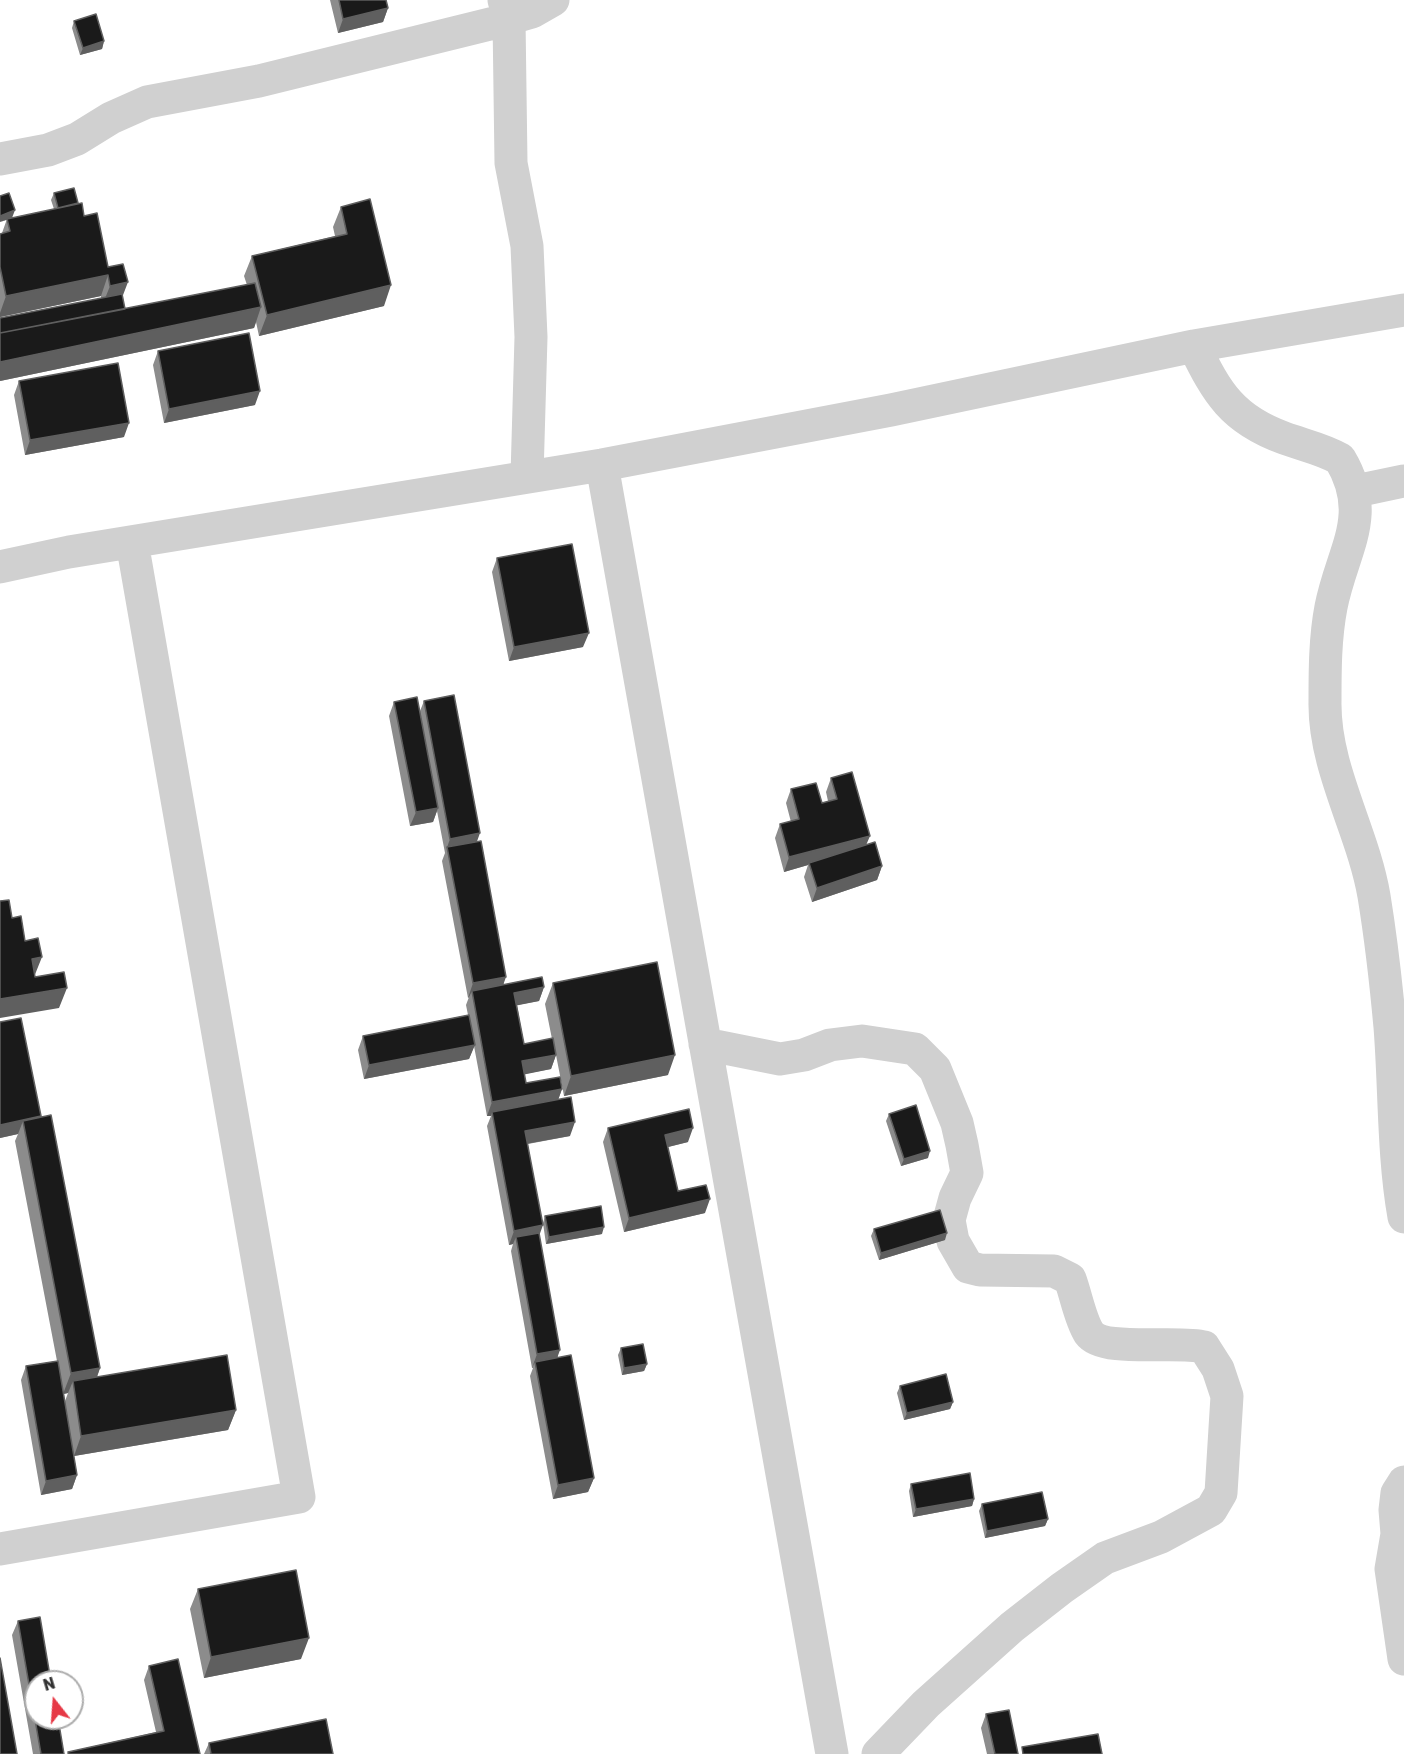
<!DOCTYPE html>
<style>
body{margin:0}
#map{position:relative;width:1404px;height:1754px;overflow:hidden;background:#fff;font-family:Rubik,sans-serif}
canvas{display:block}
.north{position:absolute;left:24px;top:1670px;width:60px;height:60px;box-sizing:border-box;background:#fff;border:2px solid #adadad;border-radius:50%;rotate:343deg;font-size:16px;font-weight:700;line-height:24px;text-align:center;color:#333}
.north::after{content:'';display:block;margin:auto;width:21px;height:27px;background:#e63946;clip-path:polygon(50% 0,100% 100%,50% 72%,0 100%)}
</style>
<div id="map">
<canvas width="1404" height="1754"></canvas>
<div class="north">N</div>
</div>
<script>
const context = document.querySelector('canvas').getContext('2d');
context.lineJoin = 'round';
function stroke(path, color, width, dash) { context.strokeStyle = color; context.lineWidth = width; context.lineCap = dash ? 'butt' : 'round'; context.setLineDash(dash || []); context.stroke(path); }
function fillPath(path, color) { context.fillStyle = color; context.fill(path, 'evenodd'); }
const minor = new Path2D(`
 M504 0 509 19 511 163 527 246 531 337 527 476
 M0 159 48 150 77 139 111 118 147 102 259 81 494 23 532 12 553 0
 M1194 346C1217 393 1232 419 1284 438 1303 445 1323 449 1340 459 1374 516 1342 550 1331 607 1325 638 1325 671 1325 702 1324 769 1363 831 1374 896 1381 939 1386 983 1390 1027 1395 1091 1393 1154 1404 1217
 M602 465 832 1754
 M1356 491 1404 481
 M0 567 69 552 602 465 891 410 1194 346 1404 310
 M705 1044 780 1059 804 1055 830 1045 862 1041 915 1049 935 1069 957 1123 962 1145 967 1173 955 1198 949 1220 953 1241 968 1267 980 1270 1054 1271 1070 1279C1076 1295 1080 1319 1089 1333 1103 1353 1178 1340 1204 1347L1218 1369 1227 1396 1221 1493 1211 1510 1161 1537 1105 1558 1062 1588 1012 1627 926 1704 878 1754
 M1404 1482 1397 1493 1395 1510 1397 1534 1391 1569 1404 1659
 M0 1549 299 1497 132 542`);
const wall = new Path2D(`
 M330 0H386L388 8 383 22 338 33Z
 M74 21 104 41 102 49 80 55 72 28Z
 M54 193 78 203 122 297 125 309 247 285 244 276 252 256 335 236 333 227 341 207 384 306 259 336 256 322 254 328 0 381 101 298V296L0 317V234L2 233 7 219 0 222 12 218 54 209 51 200Z
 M158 351 255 405 164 423 153 365Z
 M19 381 124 437 25 455 14 395Z
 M497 558 583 647 509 661 492 572Z
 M424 701 477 841 504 985 544 987 539 1001 517 1005 524 1044 552 1039 545 1004 553 983 668 1075 564 1096 556 1055 551 1069 524 1074 526 1083 562 1089 558 1100 570 1136 528 1144 539 1235 558 1358 594 1478 588 1492 553 1499 530 1376 533 1368H532L511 1251 513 1244 509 1245 487 1126 491 1116H487L474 1046 469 1059 364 1079 358 1050 363 1036 468 1015 466 1005 469 997 468 998 442 861 445 853 437 811 433 822 410 826 389 716 394 702 420 711Z
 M831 778 866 844 882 866 877 880 812 902 804 877 808 865 784 872 775 838 780 824 791 822 786 803 791 789 822 803 828 801 826 792Z
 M0 1022 41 1116 100 1368 97 1377 236 1410 228 1430 74 1456 77 1475 72 1489 41 1495 21 1380 26 1366 57 1361 15 1141 18 1134 0 1138ZM68 1393 65 1401 64 1394Z
 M889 1114 928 1158 901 1166 886 1121Z
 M608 1128 688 1142 668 1147 678 1191 705 1213 624 1232 603 1142Z
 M545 1216 602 1234 546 1244 543 1223Z
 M874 1229 945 1240 879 1260 871 1236Z
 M621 1348 647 1364 644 1371 622 1375 618 1355Z
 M900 1386 953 1402 950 1409 904 1420 897 1393Z
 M911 1484 974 1499 972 1506 913 1517 909 1491Z
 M982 1504 1048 1519 1045 1526 985 1538 979 1511Z
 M198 1589 301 1659 204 1678 190 1609Z
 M18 1621 64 1754H33L12 1635Z
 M149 1666 200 1754H67L68 1752 156 1732 144 1680Z
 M986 1714 1018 1754H987L981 1728Z
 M209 1743 333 1754H204Z`);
const shadedWall = new Path2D(`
 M388 8 383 22 338 33 343 19Z
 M104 41 102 49 80 55 83 48Z
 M15 210 12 218 0 222V216Z
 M108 275 101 296 0 317V313L6 296Z
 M128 282 120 303 102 306 110 286Z
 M391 285 384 306 259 336 267 315Z
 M261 307 254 328 0 381V362Z
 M260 391 255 405 164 423 169 409Z
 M129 423 124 437 25 455 30 440Z
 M589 633 583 647 509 661 514 647Z
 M438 808 433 822 410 826 416 812Z
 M480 833 475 847H447L445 853 450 839Z
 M870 836 864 850 809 863 808 865 784 872 789 857Z
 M882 866 877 880 812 902 817 888Z
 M42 957 34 977 32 959Z
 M506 977 501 991H472L469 997 468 998 473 983Z
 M544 987 539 1001 509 1007 514 993Z
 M67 988 59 1008 0 1018V999Z
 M475 1045 469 1059 364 1079 369 1065Z
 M556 1055 551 1069 517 1076 522 1061Z
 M675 1055 668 1075 564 1096 571 1076Z
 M562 1089 557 1103 492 1112 491 1116H487L492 1102Z
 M41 1116 23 1121 18 1134 0 1138V1125Z
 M575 1122 570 1136 520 1145 525 1131Z
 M693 1128 688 1142 660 1149 665 1135Z
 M930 1151 928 1158 901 1166 904 1159Z
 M710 1199 705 1213 624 1232 629 1218Z
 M543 1225 538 1239 516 1237 513 1244 509 1245 514 1231Z
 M604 1227 602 1234 546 1244 549 1237Z
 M947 1233 945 1240 879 1260 881 1253Z
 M560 1350 555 1364 535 1362 532 1368 537 1354Z
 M647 1364 644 1371 622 1375 624 1368Z
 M100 1368 93 1388 73 1381 68 1393 63 1394 71 1373Z
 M953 1402 950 1409 904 1420 907 1413Z
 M236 1410 228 1430 74 1456 81 1436Z
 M77 1475 72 1489 41 1495 46 1481Z
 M594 1478 588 1492 553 1499 558 1485Z
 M974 1499 972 1506 913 1517 916 1509Z
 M1048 1519 1045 1526 985 1538 987 1531Z
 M309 1638 301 1659 204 1678 211 1657Z`);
const building = new Path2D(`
 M339 0H386L388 8 343 19Z
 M96 14 104 41 83 48 74 21Z
 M74 188 78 203 58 208 54 193Z
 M9 193 15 210 0 216V196Z
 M370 199 391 285 267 315 252 256 347 234 341 207Z
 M82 203 84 216 97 213 108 267 123 264 128 282 110 286 108 275 6 296 0 267V234L10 231 7 219Z
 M255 283 261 307 0 362V333Z
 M122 294 125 309 0 333V318Z
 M249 333 260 391 169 409 158 351Z
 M118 363 129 423 30 440 19 381Z
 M572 544 589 633 514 647 497 558Z
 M454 695 480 833 450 839 424 701Z
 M417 697 438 808 416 812 394 702Z
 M852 772 870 836 789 857 780 824 799 819 791 789 816 783 822 803 837 799 831 778Z
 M481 841 506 977 473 983 447 847Z
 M875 842 882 866 817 888 809 863Z
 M9 900 12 918 21 916 25 941 38 938 42 957 32 959 35 977 64 972 67 988 0 999V901Z
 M657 962 675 1055 571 1076 553 983Z
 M542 977 544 987 514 993 524 1044 553 1038 556 1055 522 1061 526 1083 560 1077 562 1089 492 1102 472 991Z
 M469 1015 475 1045 369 1065 363 1036Z
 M21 1018 41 1116 0 1125V1022Z
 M571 1097 575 1122 525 1131 543 1225 514 1231 492 1112Z
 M916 1105 930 1151 904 1159 889 1114Z
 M689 1109 693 1128 665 1135 678 1191 706 1185 710 1199 629 1218 608 1128Z
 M51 1115 100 1368 71 1373 23 1121Z
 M601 1206 604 1227 549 1237 545 1216Z
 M940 1210 947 1233 881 1253 874 1229Z
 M539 1233 560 1350 537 1354 516 1237Z
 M643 1344 647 1364 624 1368 621 1348Z
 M227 1355 236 1410 81 1436 73 1381Z
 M571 1355 594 1478 558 1485 535 1362Z
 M58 1361 77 1475 46 1481 26 1366Z
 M946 1374 953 1402 907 1413 900 1386Z
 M970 1473 974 1499 916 1509 911 1484Z
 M1042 1492 1048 1519 987 1531 982 1504Z
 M296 1570 309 1638 211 1657 198 1589Z
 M40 1617 51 1682H36V1718H58L64 1754H41L18 1621Z
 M0 1658 17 1754H0Z
 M178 1659 200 1754H69L68 1752 164 1731 149 1666Z
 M1009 1710 1018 1754H995L986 1714Z
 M326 1719 333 1754H211L209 1743Z
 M1098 1734 1102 1754H1023L1022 1747Z`);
stroke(minor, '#d0d0d0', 33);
fillPath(wall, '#8c8c8c');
fillPath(shadedWall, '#5f5f5f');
fillPath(building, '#1a1a1a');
stroke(building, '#5f5f5f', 1.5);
</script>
